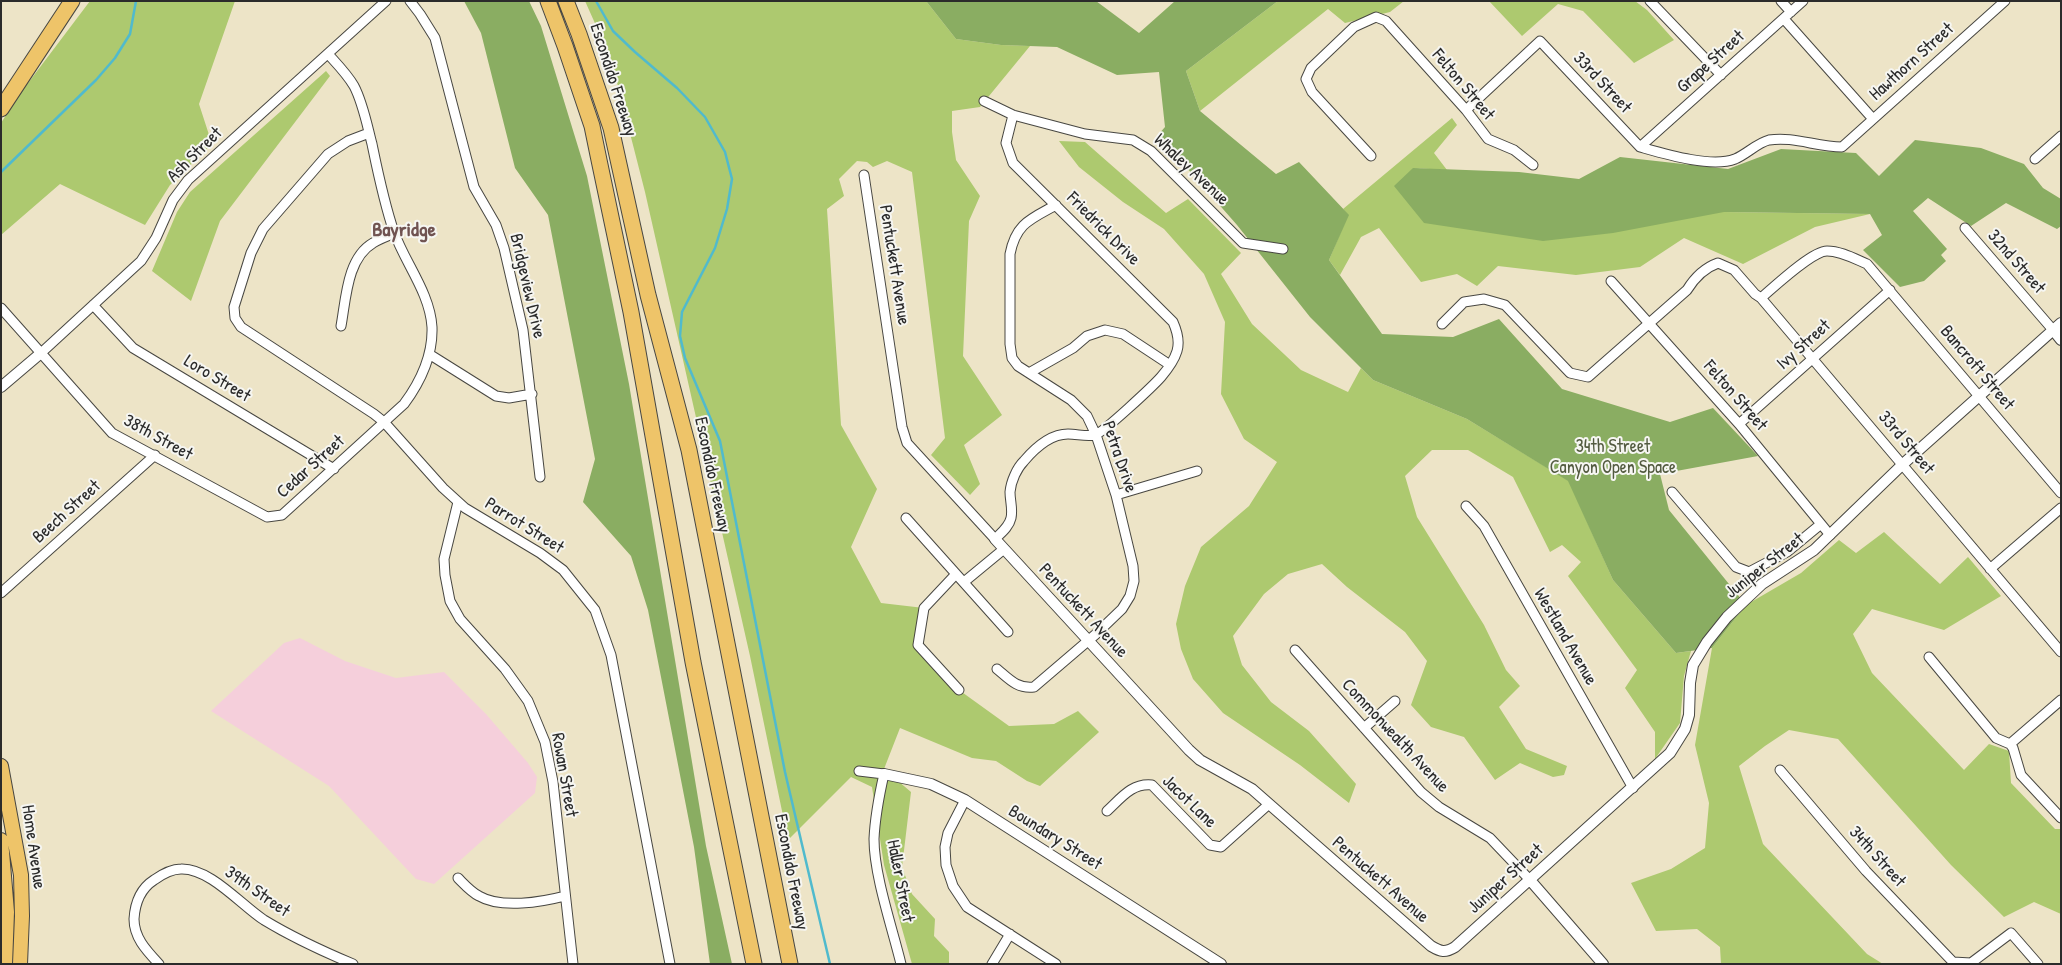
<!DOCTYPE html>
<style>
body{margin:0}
#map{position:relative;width:2062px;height:965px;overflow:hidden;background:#ede4c7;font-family:"Patrick Hand",sans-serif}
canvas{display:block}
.frame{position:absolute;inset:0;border:2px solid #2b2b2b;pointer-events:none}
</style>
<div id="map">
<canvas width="2062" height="965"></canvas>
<div class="frame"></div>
</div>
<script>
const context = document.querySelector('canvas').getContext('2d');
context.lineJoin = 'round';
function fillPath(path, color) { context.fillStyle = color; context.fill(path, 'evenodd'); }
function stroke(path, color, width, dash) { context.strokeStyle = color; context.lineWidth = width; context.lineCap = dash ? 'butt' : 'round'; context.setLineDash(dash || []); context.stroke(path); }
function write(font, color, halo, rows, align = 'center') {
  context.font = font + ' "Patrick Hand",sans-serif'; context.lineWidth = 4; context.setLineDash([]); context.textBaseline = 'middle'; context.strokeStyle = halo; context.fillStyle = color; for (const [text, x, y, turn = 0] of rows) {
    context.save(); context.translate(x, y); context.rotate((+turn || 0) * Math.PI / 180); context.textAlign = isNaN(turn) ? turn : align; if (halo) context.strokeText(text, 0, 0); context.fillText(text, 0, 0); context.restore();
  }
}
const built = new Path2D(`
 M300 638 345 661 396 678 444 672 486 714 528 763 537 777 535 793 434 884 416 879 329 786 211 711 284 643Z`);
const green = new Path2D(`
 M90 1H235L199 104 212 144 170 185 145 225 60 184 1 235V123L19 95Z
 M585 1H926L956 39 1001 45 1030 46 980 107 952 111V132L956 160 980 196 969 221 963 356 1002 415 964 445 980 484 970 495 931 455 945 438 912 172 887 161 873 167 867 162 857 161 839 179 844 196 827 209 841 425 877 489 851 547 881 603 924 608 918 645 959 690 1009 726 1054 724 1078 711 1099 732 1040 786 1027 781 996 761 972 758 900 728 884 769 911 792 902 867 912 894 935 919 934 936 949 952V964H912L884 865 872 787 851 777 788 840 750 656 645 192 611 59Z
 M1278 1H1404L1390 12 1345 23 1328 9 1200 111 1186 71Z
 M1489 1H1635L1647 10 1674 40 1634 63 1583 11 1558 4 1522 36Z
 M326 71 330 76 220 221 191 301 152 271 177 212 190 192Z
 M1452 118 1457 125 1434 153 1447 170 1413 168 1724 212 1870 214 1815 227 1743 264 1684 238 1640 267 1576 275 1498 266 1477 286 1457 274 1421 282 1379 228 1361 237 1340 275 1329 260 1348 215 1343 209Z
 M1059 141 1085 142 1166 213 1188 199 1241 253 1221 274 1252 324 1301 370 1348 392 1361 368 1373 380 1467 419 1569 481 1613 580 1676 653 1691 651 1684 676 1680 723 1655 759V732L1625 688 1637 670 1568 576 1581 562 1562 545 1550 552 1513 477 1468 450H1432L1405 476 1417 517 1484 625 1506 670 1520 686 1499 707 1526 749 1567 766 1564 775 1553 777 1520 763 1495 780 1464 737 1431 727 1411 705 1427 661 1405 632 1347 587 1322 564 1288 574 1264 594 1233 636 1242 665 1271 702 1309 731 1356 784 1349 803 1300 765 1223 713 1193 679 1181 649 1176 624 1185 586 1201 547 1249 506 1277 462 1244 439 1221 394 1225 322 1204 274 1164 229 1123 202 1079 167Z
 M1884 532 1940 584 1968 557 2001 596 1944 630 1872 609 1853 634 1872 673 1964 770 1989 744 2009 751 2011 783 2055 829H2061V914L2034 902 2004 917 1951 865 1838 739 1789 730 1765 746 1739 766 1763 844 1867 954 1883 964H1721L1720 947 1697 929 1656 931 1631 883 1671 869 1705 848 1709 803 1695 745 1712 648 1746 605 1801 573 1839 540 1856 553Z`);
const forest = new Path2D(`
 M464 1H529L541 26 587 176 629 384 706 846 732 964H710L694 847 648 610 631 556 583 502 595 459 548 215 515 168 481 33Z
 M926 1H1096L1139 33 1175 1H1278L1186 71 1200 111 1276 174 1299 162 1349 215 1329 260 1382 334 1453 337 1499 319 1562 389 1670 422 1713 408 1758 456 1660 474 1669 510 1746 605 1712 648 1676 653 1613 580 1568 481 1467 419 1373 380 1310 317 1237 225 1158 135 1165 127 1159 72 1117 75 1057 47 1001 45 956 39Z
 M1915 140 1981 148 2024 164 2043 188 2061 199V226L2057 229 2006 203 1971 226 1928 198 1913 211 1947 249 1941 255 1946 261 1924 281 1900 287 1863 250 1882 235 1870 214 1724 212 1613 233 1543 241 1424 223 1394 186 1413 168 1519 172 1579 179 1620 157 1728 169 1781 149 1856 153 1879 176Z`);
const stream = new Path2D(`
 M596 1 613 31 635 52 677 88 705 117 725 152 732 179 727 209 715 248 682 312 680 336 685 358 720 441 785 772 830 964
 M1 172 96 80 115 58 130 34 136 1`);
const minor = new Path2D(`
 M410 1 420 14 435 38 474 187 496 225 504 248 523 330 540 477
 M1650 1 1721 75
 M1781 1 1791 12
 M1784 19 1873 119
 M984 101 1013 115 1085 134 1133 140 1151 151 1243 243 1283 249
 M1466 110 1540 41 1640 147
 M369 133 348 141 328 154 263 229 251 253 234 307 235 318 241 327 374 414 384 422 443 488 465 508 540 553 563 570 595 610 611 655 670 964
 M1640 147C1665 154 1711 168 1735 159 1747 154 1757 143 1769 140 1793 136 1817 147 1842 147L2005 1
 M1640 147 1803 1
 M1371 156 1312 92 1306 79 1311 68 1354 27 1376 17 1386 21 1466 110 1488 139 1514 150 1533 165
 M2035 159 2061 136
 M864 175 902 427 907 443 995 539C1001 533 1009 527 1011 518 1013 509 1010 501 1010 492 1011 481 1017 468 1024 461 1035 448 1051 434 1068 434 1077 434 1087 437 1095 435 1104 432 1153 386 1161 377 1167 370 1174 361 1177 351 1180 341 1177 331 1173 322L1013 163 1006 143 1013 115
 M1965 228 2053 330
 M1611 281 1739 424 1830 535
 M1761 298C1774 287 1812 251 1827 251 1841 251 1855 259 1867 264L2061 493
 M93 305 133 348 334 469
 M1 308 112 433 267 517 282 515 404 404C421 381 433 356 432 327 430 293 405 263 394 232 384 203 378 173 372 144 367 125 363 103 354 86 347 74 337 64 328 54
 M1442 324 1464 302 1484 299 1505 305 1570 373 1588 377 1687 290C1695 277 1704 268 1718 263L1734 270 1755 294 1761 298 2061 652
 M341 326C346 299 347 258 373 243 379 239 387 236 395 233
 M41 353 141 261 156 238 173 200 188 180 386 1
 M429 354 496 396 509 398 532 394
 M1029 373 1073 348 1087 336 1105 330 1123 334 1170 365
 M1739 424 1890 290
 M1672 492 1736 567 1749 572 1787 552 1821 524
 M1116 495 1197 471
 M458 502 444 559 445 575 450 601 460 619 505 669 528 701 545 742 553 782 573 964
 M1466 506 1484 526 1633 788
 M906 518 1008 632
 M1990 569 2061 508
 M956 574 924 608 918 645 959 690
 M964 582 1004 549
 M1 593 155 455
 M1295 650 1421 792 1439 807 1490 838 1530 880
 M1929 657 1996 738 2010 744 2013 748 2021 775 2061 818
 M997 669C1009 679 1017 689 1034 687L1096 634 1122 609 1130 596 1134 581 1133 566 1116 495 1096 435 1087 416 1071 400 1018 366 1012 358 1010 344V254C1016 223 1031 219 1056 205
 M1364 728 1395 701
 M2010 744 2061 700
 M1780 770 1866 871 1953 962 1971 963 2011 933 2038 964
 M859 771 884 774C879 796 875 817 874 839 874 875 892 927 901 964
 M965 800 948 833 945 847 946 865 953 886 967 907 1056 964
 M1107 811C1122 797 1132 783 1152 785L1210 845 1221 847 1269 804
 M458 878C464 884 471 892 479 896 501 909 542 902 565 896
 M159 964C147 951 134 938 134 919 135 903 140 889 154 880 161 875 172 869 181 869 210 868 241 905 264 920 292 937 322 951 353 964
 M992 964 1010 934`);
const tertiary = new Path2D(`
 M2053 330 2061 340
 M1 387 41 353
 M995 539 1189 750 1200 760 1252 789 1431 946C1441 952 1445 953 1455 947L1670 753 1685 729 1689 715 1690 683 1693 665 1707 642 1727 617 1762 584 1814 550 1903 464 2061 323
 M884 774 931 784 965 800 1221 964
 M1530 880 1603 964`);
const primary = new Path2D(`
 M1 766 21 875 22 916 20 964
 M1 840 7 912 5 964`);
const motorway = new Path2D(`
 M548 1 565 46 592 126 599 160 631 312 693 662 754 964
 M566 1 579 34 611 128 648 295 689 450 790 964
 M1 109 72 1`);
const streetNames = [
 ["Grape Street",1711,62,-42],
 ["Hawthorn Street",1912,62,-42],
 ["Escondido Freeway",613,80,72],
 ["33rd Street",1602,83,47],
 ["Felton Street",1463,85,50],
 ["Ash Street",195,155,-45],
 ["Whaley Avenue",1191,170,43],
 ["Friedrick Drive",1103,229,45],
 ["32nd Street",2016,262,49],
 ["Pentuckett Avenue",894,265,81],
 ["Bridgeview Drive",527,286,77],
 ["Ivy Street",1804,345,-42],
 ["Bancroft Street",1977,368,50],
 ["Loro Street",217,379,31],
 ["Felton Street",1735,396,49],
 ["38th Street",158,438,29],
 ["33rd Street",1906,443,50],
 ["Petra Drive",1119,457,71],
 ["Cedar Street",311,467,-42],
 ["Escondido Freeway",712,475,78],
 ["Beech Street",67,512,-42],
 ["Parrot Street",524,526,32],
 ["Juniper Street",1765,566,-38],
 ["Pentuckett Avenue",1083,611,47],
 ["Westland Avenue",1565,637,60],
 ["Commonwealth Avenue",1395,736,47],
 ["Rowan Street",564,775,80],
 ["Jacot Lane",1189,802,44],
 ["Boundary Street",1055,838,32],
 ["Home Avenue",33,847,82],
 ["34th Street",1877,857,48],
 ["Escondido Freeway",791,872,79],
 ["Juniper Street",1506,879,-42],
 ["Pentuckett Avenue",1380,880,41],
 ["Haller Street",900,881,79],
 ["39th Street",257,892,35]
];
const parkNames = [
 ["34th Street",1613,447],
 ["Canyon Open Space",1613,468]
];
const quarterNames = [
 ["Bayridge",404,231]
];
fillPath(built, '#f5cfdb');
fillPath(green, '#adc96f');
fillPath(forest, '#8aad62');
stroke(stream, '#50bacd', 2.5);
stroke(minor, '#484742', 11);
stroke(tertiary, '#484742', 12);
stroke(primary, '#484742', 16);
stroke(motorway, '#484742', 17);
stroke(minor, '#fff', 9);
stroke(tertiary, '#fff', 10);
stroke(primary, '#eec469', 14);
stroke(motorway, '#eec469', 15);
write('18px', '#2b2b2b', '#f6f6f2', streetNames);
write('18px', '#525a3f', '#f6f6f2', parkNames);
write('bold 20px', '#705351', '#f6f6f2', quarterNames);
</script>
